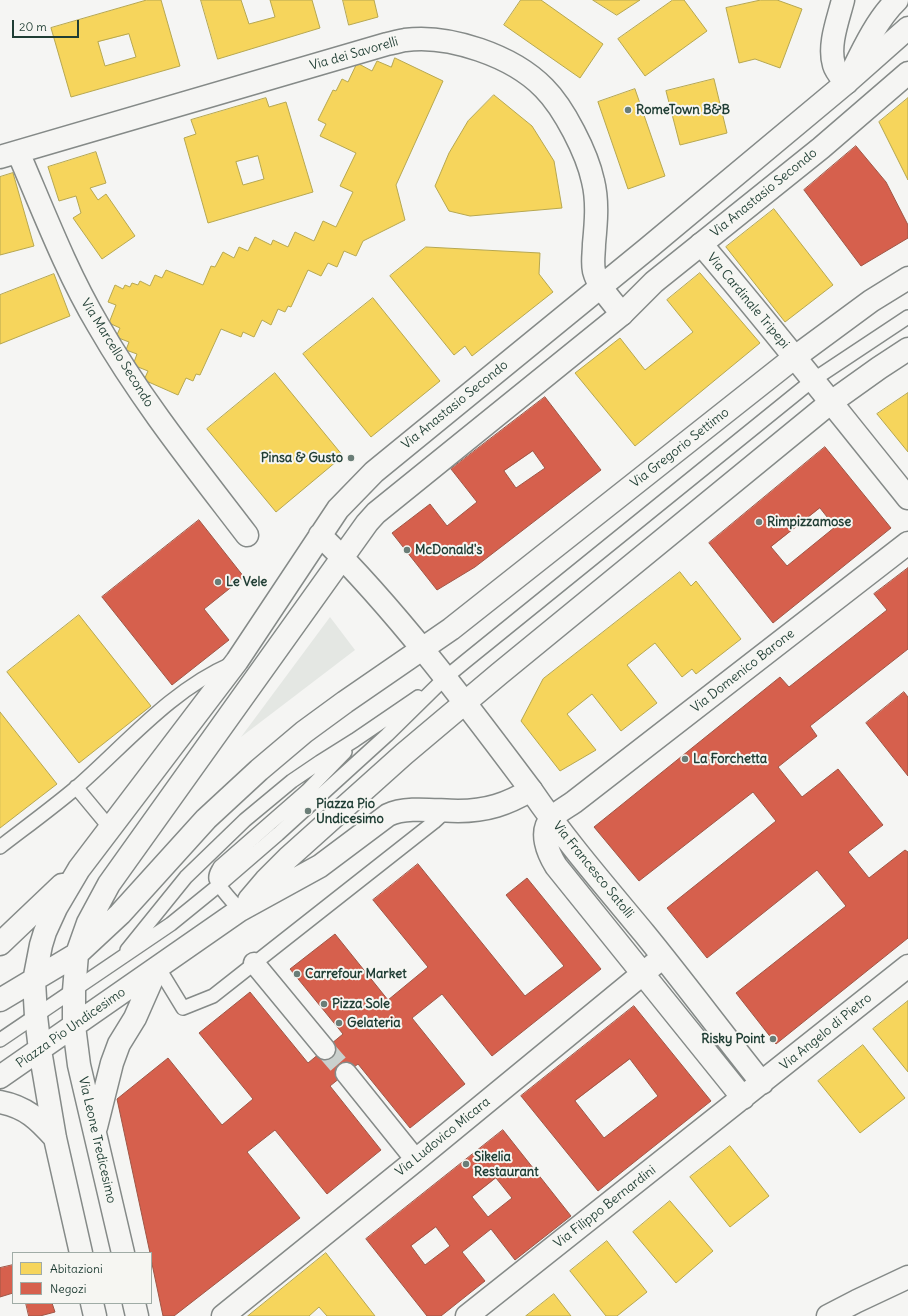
<!DOCTYPE html>
<style>
body{margin:0}
#map{position:relative;width:908px;height:1316px;overflow:hidden;background:#f5f5f3;font-family:Delius,sans-serif}
canvas{display:block}
.legend{position:absolute;left:12px;top:1252px;width:140px;height:52px;box-sizing:border-box;background:#f6f6f2;border:1px solid #a0aca6;margin:0;padding:5px 7px;list-style:none;font-size:12px;color:#1f3d34}
.legend li{display:flex;align-items:center;gap:8px;height:20px}
.legend b{width:20px;border:1px solid #a0aca6}
.scale{position:absolute;left:12px;top:20px;width:67px;height:18px;box-sizing:border-box;border:2px solid #1f3d34;border-top:0;padding-left:5px;font-size:12px;line-height:14px;white-space:nowrap;color:#1f3d34;-webkit-text-stroke:3px #f6f6f2;paint-order:stroke}
</style>
<div id="map">
<canvas width="908" height="1316"></canvas>
<ul class="legend">
<li><b style="height:11px;background:#f6d55c"></b>Abitazioni</li>
<li><b style="height:11px;background:#d6604d"></b>Negozi</li>
</ul>
<div class="scale">20 m</div>
</div>
<script>
const context = document.querySelector('canvas').getContext('2d');
context.lineJoin = 'round';
function fillPath(path, color) { context.fillStyle = color; context.fill(path, 'evenodd'); }
function stroke(path, color, width, dash) { context.strokeStyle = color; context.lineWidth = width; context.lineCap = dash ? 'butt' : 'round'; context.setLineDash(dash || []); context.stroke(path); }
function write(font, color, halo, rows, align = 'center') {
  context.font = font + ' Delius,sans-serif'; context.lineWidth = 4; context.setLineDash([]); context.textBaseline = 'middle'; context.strokeStyle = halo; context.fillStyle = color; for (const [text, x, y, turn = 0] of rows) {
    context.save(); context.translate(x, y); context.rotate((+turn || 0) * Math.PI / 180); context.textAlign = isNaN(turn) ? turn : align; if (halo) context.strokeText(text, 0, 0); context.fillText(text, 0, 0); context.restore();
  }
}
const green = new Path2D(`
 M330 617 355 650 241 737Z`);
const homes = new Path2D(`
 M147 0H161L180 66 71 97 51 28ZM129 34 136 57 105 66 98 42Z
 M201 0H241L249 24 275 17 270 0H312L320 28 218 59Z
 M343 0H374L378 17 349 25Z
 M521 0H541L603 44 580 78 504 25Z
 M593 0H640L617 15Z
 M673 0H684L707 31 645 76 618 39Z
 M761 0H777L802 9 780 68 755 59 739 63 726 8Z
 M395 58 443 81 396 185 405 220 363 241 356 256 344 251 337 267 328 263 321 276 308 270 291 307 288 306 285 312 278 309 271 325 262 320 254 337 243 332 241 337 221 329 200 375 196 374 193 381 186 378 178 395 144 380 148 371 133 365 137 354 126 350 129 342 116 337 120 328 109 323 116 305 108 302 115 285 123 289 125 285 130 287 132 283 138 285 140 281 150 286 155 275 162 278 166 270 203 285 211 266 215 267 223 252 234 258 239 247 248 251 255 237 271 245 273 240 288 247 295 232 314 241 323 221 336 227 353 192 340 186 356 153 320 136 326 124 318 120 333 90 336 91 342 79 348 82 357 63 372 71 377 61 391 67Z
 M714 79 727 133 680 145 666 91Z
 M635 89 665 176 628 189 598 102Z
 M494 95 532 126 554 161 562 208 470 216 449 211 435 186 449 153 468 121Z
 M266 98 269 107 286 102 313 192 208 223 184 138 196 134 191 120ZM258 156 264 179 243 185 236 162Z
 M908 98V180L879 122Z
 M96 152 106 183 90 188 98 200 106 194 135 236 102 259 73 218 81 213 76 196 59 201 48 167Z
 M13 173 34 246 0 255V177Z
 M774 209 833 285 785 322 726 247Z
 M426 247 540 253 539 274 553 292 472 356 465 346 454 355 390 276Z
 M700 273 760 343 635 446 575 373 620 338 645 370 693 332 667 300Z
 M54 274 70 316 0 344V295Z
 M373 298 440 381 371 437 303 354Z
 M275 373 343 456 276 512 207 429Z
 M908 393V452L877 414Z
 M680 572 691 586 696 581 741 639 696 674 692 669 682 677 655 643 627 665 657 703 621 731 592 694 567 714 596 750 560 771 521 721 543 679Z
 M79 615 151 706 79 763 7 672Z
 M0 712 57 784 0 828Z
 M908 1001V1072L873 1029Z
 M863 1045 905 1098 860 1133 818 1081Z
 M730 1146 769 1196 730 1227 690 1177Z
 M670 1201 713 1251 676 1283 633 1232Z
 M607 1241 647 1292 617 1316H606L570 1271Z
 M326 1253 375 1316H327L319 1307 309 1316H248Z
 M554 1294 571 1316H526Z`);
const shops = new Path2D(`
 M856 146 886 182 908 225V238L861 266 804 190Z
 M545 397 601 470 475 567 437 590 392 533 430 504 447 526 477 502 451 469ZM533 451 545 468 516 488 504 471Z
 M825 447 891 528 773 623 709 543ZM820 508 835 527 787 566 771 547Z
 M199 520 244 577 204 609 229 640 172 685 102 597Z
 M908 568V649L810 726 817 736 778 767 802 797 838 769 883 825 848 852 869 878 905 850 908 852V938L776 1044 736 993 846 906 817 870 707 958 667 908 776 821 753 792 639 881 594 827 780 677 789 687 887 610 874 594Z
 M904 692 908 697V776L866 723Z
 M418 864 525 996 564 966 506 895 527 878 601 969 492 1056 442 994 412 1018 465 1084 410 1128 358 1064 346 1073 330 1086 381 1150 327 1194 275 1130 247 1152 300 1218 174 1316H163L151 1259V1253H150L117 1099 168 1058 222 1125 253 1099 199 1033 250 992 308 1063 343 1034 290 969 335 934 388 1000 428 967 373 900Z
 M634 1006 711 1101 598 1191 521 1096ZM630 1059 658 1096 604 1138 575 1101Z
 M503 1130 571 1216 515 1260 491 1229 462 1252 485 1281 441 1316H427L366 1239ZM496 1178 512 1198 488 1217 472 1197ZM436 1227 450 1246 425 1265 411 1246Z
 M13 1265V1293L0 1297V1268Z
 M26 1303H52L55 1312 40 1316H29Z`);
const pedestrianTunnel = new Path2D(`
 M325 1049 346 1073`);
const service = new Path2D(`
 M76 787 110 828
 M0 847C26 827 52 808 77 787 126 744 171 690 231 664
 M240 910C234 903 219 888 216 879 215 874 218 871 220 867L307 791 345 752
 M127 950 186 877 245 820 292 781 320 762 355 740 418 697
 M158 967 183 1008 213 996 434 822 447 810
 M0 1040 171 924 219 885 278 834 387 735 445 678 467 660 813 380 908 317`);
const pedestrian = new Path2D(`
 M254 963 325 1049
 M346 1073 416 1160`);
const minor = new Path2D(`
 M847 82C860 56 875 21 897 0
 M18 152C43 210 66 271 98 325 141 400 195 467 247 535
 M0 157 387 44C393 43 399 41 405 40 449 34 513 56 544 88 564 108 587 153 593 181 598 201 596 223 594 244 594 253 592 262 594 271 598 287 612 301 622 314
 M701 244C772 327 839 413 908 498
 M531 790C565 840 605 886 644 933 684 982 722 1033 762 1083
 M743 1098 556 866C548 853 539 832 551 819 557 812 567 807 574 802L908 543
 M223 1316 416 1160 663 957
 M467 1316 908 966
 M828 1316 857 1301 908 1277`);
const tertiary = new Path2D(`
 M843 0C838 20 828 45 834 65 836 72 842 78 846 83`);
const primary = new Path2D(`
 M249 900 266 880 288 858 404 754 499 674 830 403 879 368 908 349
 M0 944 62 885
 M0 1000 77 954 120 914 206 819 259 770 304 732 345 702 451 629 795 357 871 301 908 278
 M0 1077 240 910 320 866 388 815C406 806 437 811 458 811 487 811 507 804 531 790 465 702 398 612 320 535
 M0 1102C26 1107 38 1119 55 1138
 M96 1127 112 1063 119 1044 135 1018 157 968
 M81 1253 55 1138 40 1050 36 1016 34 981 41 945 45 932 56 908 79 869 237 661 338 509 374 472 647 249 846 83 908 28
 M123 1253 79 1065 74 1026V991L77 954 88 923 109 884 367 523 376 513 622 314 654 282 821 148 908 73
 M92 1303 95 1316
 M134 1303 137 1316`);
const markers = [
 [628,110,4,"#6a7d77"],
 [351,458,4,"#6a7d77"],
 [759,522,4,"#6a7d77"],
 [407,550,4,"#6a7d77"],
 [218,582,4,"#6a7d77"],
 [685,759,4,"#6a7d77"],
 [308,811,4,"#6a7d77"],
 [297,974,4,"#6a7d77"],
 [324,1004,4,"#6a7d77"],
 [339,1023,4,"#6a7d77"],
 [773,1039,4,"#6a7d77"],
 [466,1164,4,"#6a7d77"]
];
const streetNames = [
 ["Via dei Savorelli",354,54,-16],
 ["Via Anastasio Secondo",764,193,-39],
 ["Via Cardinale Tripepi",748,301,50],
 ["Via Marcello Secondo",117,353,58],
 ["Via Anastasio Secondo",455,405,-39],
 ["Via Gregorio Settimo",680,448,-38],
 ["Via Domenico Barone",743,671,-38],
 ["Via Francesco Satolli",593,870,51],
 ["Piazza Pio Undicesimo",71,1028,-35],
 ["Via Angelo di Pietro",826,1032,-39],
 ["Via Ludovico Micara",443,1137,-39],
 ["Via Leone Tredicesimo",97,1140,77],
 ["Via Filippo Bernardini",605,1207,-38]
];
const poiNames = [
 ["RomeTown B&B",636,110],
 ["Pinsa & Gusto",343,458,"right"],
 ["Rimpizzamose",767,522],
 ["McDonald's",415,550],
 ["Le Vele",226,582],
 ["La Forchetta",693,759],
 ["Piazza Pio",316,804],
 ["Undicesimo",316,819],
 ["Carrefour Market",305,974],
 ["Pizza Sole",332,1004],
 ["Gelateria",347,1023],
 ["Risky Point",765,1039,"right"],
 ["Sikelia",474,1157],
 ["Restaurant",474,1172]
];
fillPath(green, '#e4e7e3');
fillPath(homes, '#f6d55c');
stroke(homes, '#b6a750', 1);
fillPath(shops, '#d6604d');
stroke(shops, '#9f5646', 1);
stroke(pedestrianTunnel, '#cad0cd', 20, [20, 10]);
stroke(service, '#858a88', 16);
stroke(pedestrian, '#858a88', 23);
stroke(minor, '#858a88', 25);
stroke(tertiary, '#858a88', 25);
stroke(primary, '#858a88', 25);
stroke(service, '#f5f5f3', 13);
stroke(pedestrian, '#f5f5f3', 20);
stroke(minor, '#f5f5f3', 22);
stroke(tertiary, '#f5f5f3', 22);
stroke(primary, '#f5f5f3', 22);
for (const [x, y, r, color] of markers) { const dot = new Path2D(); dot.arc(x, y, r, 0, 2 * Math.PI); context.fillStyle = color; context.fill(dot); stroke(dot, '#f6f6f2', 1.5); }
write('13px', '#1f3d34', '#f6f6f2', streetNames);
write('bold 13px', '#1f3d34', '#f6f6f2', poiNames, 'left');
</script>
